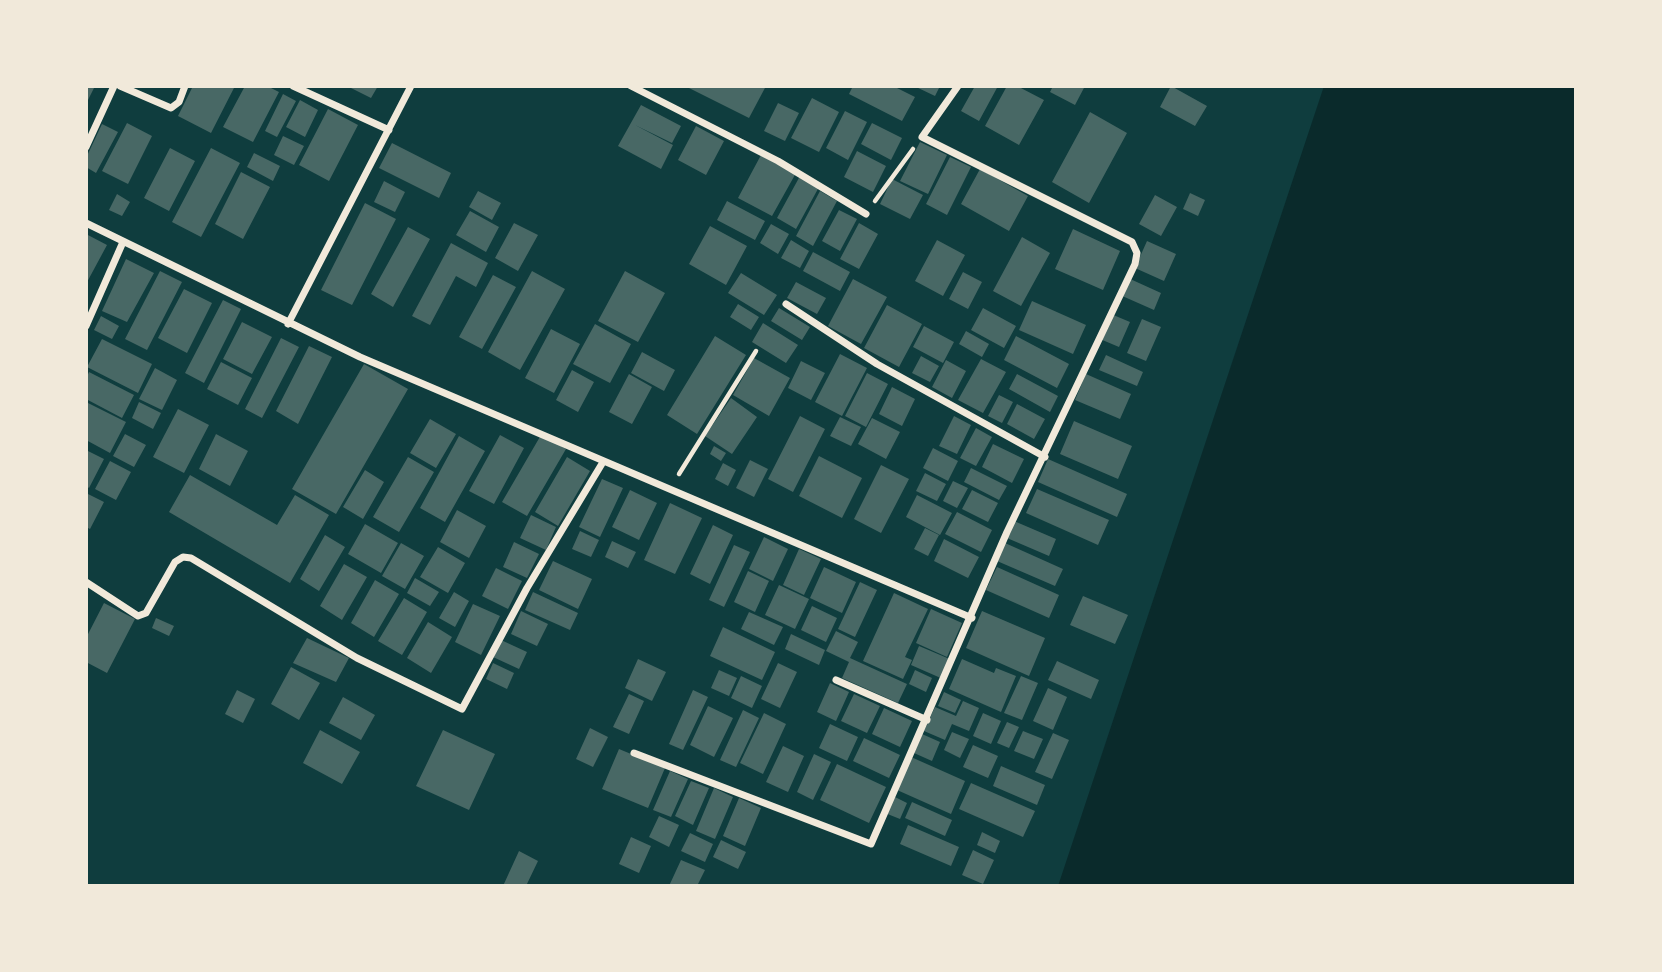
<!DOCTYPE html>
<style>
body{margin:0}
#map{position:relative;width:1662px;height:972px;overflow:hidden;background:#0f3d3e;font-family:"Source Sans 3",sans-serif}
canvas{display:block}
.frame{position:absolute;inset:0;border:88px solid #f1e9da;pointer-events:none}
</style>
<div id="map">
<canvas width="1662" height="972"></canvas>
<div class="frame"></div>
</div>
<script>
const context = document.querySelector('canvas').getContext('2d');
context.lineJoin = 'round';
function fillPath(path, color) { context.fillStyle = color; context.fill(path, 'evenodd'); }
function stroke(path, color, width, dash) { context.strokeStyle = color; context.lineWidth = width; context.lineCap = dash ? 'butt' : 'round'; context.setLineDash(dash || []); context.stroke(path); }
const water = new Path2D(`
 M1324 86H1576V886H1058Z`);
const building = new Path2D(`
 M86 86H95L86 104Z
 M193 86H235L211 133 178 116Z
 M245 86H267L279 92 253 142 223 127Z
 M347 86H378L371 98Z
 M685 86H766L749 118Z
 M853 86H893L915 97 902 121 849 94Z
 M914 86H940L935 96Z
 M975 86H998L979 121 961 111Z
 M1007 86H1017L1044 100 1019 145 985 126Z
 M1053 86H1085L1075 105 1050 92Z
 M1171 86 1207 106 1195 126 1160 107Z
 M283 94 296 101 277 137 265 131Z
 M812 98 839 112 819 152 791 138Z
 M300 100 318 110 305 137 286 127Z
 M778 103 799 113 785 141 764 131Z
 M641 105 681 126 672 143 635 125 673 145 661 169 618 146Z
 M328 109 358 125 329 181 299 165Z
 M845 111 867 122 848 160 826 148Z
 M1090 112 1127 133 1089 203 1052 182Z
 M127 123 152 136 128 184 102 171Z
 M872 123 902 138 891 160 861 144Z
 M102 124 118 132 96 173 86 167V158Z
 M696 126 724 141 706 175 678 160Z
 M283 136 304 146 294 165 274 155Z
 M920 142 947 155 928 194 900 181Z
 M392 143 451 173 439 198 379 168Z
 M170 148 195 161 169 211 144 198Z
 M211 148 240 163 201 237 172 222Z
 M857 151 886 166 873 192 844 177Z
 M254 153 280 166 273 181 247 167Z
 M761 155 796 173 772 216 738 198Z
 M950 157 971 167 947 215 926 204Z
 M980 169 1028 196 1009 231 961 204Z
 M241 172 270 187 243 239 215 224Z
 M800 176 819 187 796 229 777 218Z
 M892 179 923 195 910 219 880 204Z
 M384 181 405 192 395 212 374 202Z
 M478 191 501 203 492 220 469 207Z
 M820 191 837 201 813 246 796 236Z
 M1190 193 1205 200 1198 216 1183 209Z
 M117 194 130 202 122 216 109 210Z
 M1155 195 1177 207 1161 236 1139 224Z
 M727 201 765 221 755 240 717 220Z
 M365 203 396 219 352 305 321 290Z
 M839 210 857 219 840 251 822 241Z
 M470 211 499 227 486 252 456 235Z
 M514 223 538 235 518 271 495 258Z
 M859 223 878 234 859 269 840 259Z
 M771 224 789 234 778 254 760 243Z
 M710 226 747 246 726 285 689 264Z
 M408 227 430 239 393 307 371 294Z
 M1073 229 1120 251 1103 290 1055 269Z
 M86 234 107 245 86 284Z
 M1022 237 1050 253 1021 306 993 291Z
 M791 240 809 251 800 268 781 258Z
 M937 240 965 255 943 296 915 281Z
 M1147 241 1176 254 1164 281 1135 268Z
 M451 243 488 263 476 287 456 276 430 325 412 316Z
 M813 252 850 272 840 291 803 271Z
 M126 259 154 273 127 322 102 311Z
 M160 271 182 282 147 350 125 339Z
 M532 271 565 289 520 370 488 352Z
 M625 271 665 293 638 342 598 321Z
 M963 272 982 282 968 309 949 299Z
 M741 273 777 295 764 315 728 293Z
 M493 275 516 287 482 349 459 337Z
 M1128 278 1161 293 1154 310 1120 295Z
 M853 279 887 297 861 344 828 326Z
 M796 282 826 298 817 314 787 298Z
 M184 289 212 303 187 353 158 338Z
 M223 300 241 309 204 383 185 373Z
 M1032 301 1086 325 1073 354 1019 330Z
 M738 304 759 317 751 330 730 317Z
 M887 305 922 324 899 367 864 348Z
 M779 308 810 327 802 340 771 321Z
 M983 308 1016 326 1004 348 971 330Z
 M1111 314 1130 322 1119 347 1100 339Z
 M101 316 119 326 112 339 94 330Z
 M1142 319 1161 327 1146 361 1127 353Z
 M242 322 272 337 252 374 223 359Z
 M763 323 798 345 786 363 752 342Z
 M595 324 631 344 610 383 573 364Z
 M924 326 954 342 943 363 913 347Z
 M551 329 580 344 554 393 525 378Z
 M966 331 989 344 982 357 959 344Z
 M715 336 746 355 697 434 667 415Z
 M1016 336 1069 364 1057 388 1004 360Z
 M281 338 299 347 262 418 245 409Z
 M102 339 152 364 138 393 87 367Z
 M309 346 332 357 298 424 276 411Z
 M642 352 675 370 664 391 631 373Z
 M840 354 867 368 842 416 815 402Z
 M1106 355 1143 372 1137 386 1099 370Z
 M921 356 939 366 930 382 912 373Z
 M754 358 790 378 769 416 733 395Z
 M981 359 1006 372 983 413 958 400Z
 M946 360 966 371 952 398 932 387Z
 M801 361 825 373 811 400 788 388Z
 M221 362 252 378 238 405 207 389Z
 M364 364 408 389 336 514 292 489Z
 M155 368 177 380 162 410 139 399Z
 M572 370 594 382 578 412 556 400Z
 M89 372 134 395 122 418 86 399V379Z
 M867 373 888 384 866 427 845 416Z
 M629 374 652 387 632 424 609 412Z
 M1017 374 1058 396 1050 412 1009 389Z
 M1086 374 1131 394 1120 419 1075 400Z
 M892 387 915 399 902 426 879 414Z
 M999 395 1013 402 1002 423 988 416Z
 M731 398 757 417 732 454 705 436Z
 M86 402 126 422 110 453 86 440Z
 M139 402 161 413 153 429 132 418Z
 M1017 404 1045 419 1034 439 1007 424Z
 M178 409 209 425 184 473 153 457Z
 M800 416 825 429 793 492 768 479Z
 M954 416 971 425 957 454 939 446Z
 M840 417 861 427 851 446 830 436Z
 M872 418 900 432 886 459 858 444Z
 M430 419 456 434 436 468 410 453Z
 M1074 421 1132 446 1118 479 1060 454Z
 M976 428 992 437 976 466 960 458Z
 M125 434 146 445 134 467 113 456Z
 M216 434 248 451 230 486 199 469Z
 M500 435 524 448 494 504 469 491Z
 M541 435 566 449 527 516 502 502Z
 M459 436 485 451 445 522 420 508Z
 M993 444 1024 459 1012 483 982 467Z
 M714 446 726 453 721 461 710 454Z
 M933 448 958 461 948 481 923 468Z
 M86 450 104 459 89 488 86 486Z
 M819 456 862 478 842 518 799 496Z
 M408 457 434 472 399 532 373 517Z
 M567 457 590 471 558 526 535 512Z
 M1048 459 1127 494 1117 517 1038 482Z
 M750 460 768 469 754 497 736 488Z
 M110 461 131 472 116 500 95 489Z
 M723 463 736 470 728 486 715 479Z
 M881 465 909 479 881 533 854 519Z
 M971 468 1007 486 999 500 964 482Z
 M365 470 384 482 363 519 343 507Z
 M925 473 946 484 937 501 916 491Z
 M190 475 277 525 295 495 329 515 290 583 169 512Z
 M602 479 623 488 600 537 579 527Z
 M953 481 968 488 957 508 943 501Z
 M1037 489 1109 520 1098 545 1026 513Z
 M630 490 657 503 639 540 612 527Z
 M972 490 998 503 988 522 962 509Z
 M86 493 104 502 90 529 86 527Z
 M917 495 952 513 940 535 906 517Z
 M670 503 702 518 675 574 644 560Z
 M457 510 486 526 469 558 440 542Z
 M957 512 992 530 981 552 945 534Z
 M531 515 556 527 546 550 520 538Z
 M1014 521 1056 539 1049 556 1007 538Z
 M365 524 398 543 381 573 348 554Z
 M713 525 733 535 710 584 690 574Z
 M925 528 939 535 928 556 914 549Z
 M580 531 599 540 591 557 572 549Z
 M325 535 345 547 319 591 300 579Z
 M764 537 788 549 773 581 749 569Z
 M944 539 979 557 968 578 934 561Z
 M612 541 636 552 628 568 605 557Z
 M514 542 539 554 527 578 503 567Z
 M401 543 424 556 405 589 382 576Z
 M1005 543 1063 569 1055 586 997 561Z
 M734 545 750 552 724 607 709 600Z
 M438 547 465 563 448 593 420 577Z
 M799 549 821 559 804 595 783 585Z
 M553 561 592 579 578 609 539 590Z
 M344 564 367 577 342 620 320 606Z
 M824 567 856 582 842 613 810 598Z
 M997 567 1059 595 1049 618 986 590Z
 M496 568 522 581 508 609 482 596Z
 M748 571 769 581 755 612 734 602Z
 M415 578 439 592 430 606 407 593Z
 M375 580 399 594 374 637 351 623Z
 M860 582 877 590 855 637 838 629Z
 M779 585 809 599 795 629 765 615Z
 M454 592 469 601 455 627 439 618Z
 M533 592 578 613 570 630 525 610Z
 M894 593 928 609 905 657 912 660 903 679 863 661Z
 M1083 596 1128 615 1115 644 1070 625Z
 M404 598 427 612 402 655 378 641Z
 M104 603 135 619 107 673 86 662V638Z
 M473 604 500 616 481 655 455 642Z
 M812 606 837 618 826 642 801 630Z
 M931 609 962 623 947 657 916 643Z
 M521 611 548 624 537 646 511 634Z
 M982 611 1045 638 1029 676 966 648Z
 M749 612 783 627 774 645 741 629Z
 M156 618 174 626 169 636 152 628Z
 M428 622 452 637 431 673 407 658Z
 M723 627 775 652 762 680 710 656Z
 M836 631 858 642 850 658 907 684 898 703 842 678 849 662 826 651Z
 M791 634 825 650 819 665 785 649Z
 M307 638 349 658 336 682 293 663Z
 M501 640 527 652 519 669 493 657Z
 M919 646 952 660 943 679 911 665Z
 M638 659 666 672 652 701 625 688Z
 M962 659 994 673 996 668 1016 676 1001 712 949 689Z
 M1057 661 1099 680 1091 699 1048 680Z
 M493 663 514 673 507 689 486 679Z
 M778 663 797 672 780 708 761 699Z
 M291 667 320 683 299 720 271 704Z
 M719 670 737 678 729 696 711 688Z
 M915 670 932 678 926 692 909 684Z
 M741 676 762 686 752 708 731 698Z
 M1021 676 1038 683 1022 720 1004 713Z
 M830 683 849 692 836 721 817 712Z
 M1048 688 1067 697 1053 730 1033 721Z
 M237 690 255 699 243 723 225 714Z
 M693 690 708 697 683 750 669 744Z
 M944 692 961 700 955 713 938 706Z
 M629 694 644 701 629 734 613 727Z
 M854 694 880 706 867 733 841 721Z
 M343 697 375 715 361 740 329 723Z
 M963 701 979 708 969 731 952 724 945 740 924 731 935 707 956 716Z
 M708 706 733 718 714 757 690 745Z
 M884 708 912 721 900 747 872 734Z
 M743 710 759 718 736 767 720 760Z
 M764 713 786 724 763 774 740 763Z
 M983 713 1001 721 991 744 973 736Z
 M1007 722 1019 727 1009 748 997 743Z
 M830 724 858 737 847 761 819 748Z
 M590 728 608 737 593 767 576 759Z
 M320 730 360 752 342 784 303 763Z
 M443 730 495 754 469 810 416 786Z
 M1023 731 1043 739 1034 759 1014 751Z
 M952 732 969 739 960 758 944 750Z
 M1053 733 1069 740 1052 779 1035 772Z
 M922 734 940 742 932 761 914 753Z
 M864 738 900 755 889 778 853 761Z
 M973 745 998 756 988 778 963 767Z
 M783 746 804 756 788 792 766 782Z
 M619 749 665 768 648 808 602 789Z
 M814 754 831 762 813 800 797 792Z
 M911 757 965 781 951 814 897 790Z
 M837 764 886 787 869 823 820 800Z
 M1001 766 1045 785 1037 805 993 786Z
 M670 771 688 779 671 817 653 810Z
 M691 781 709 788 693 825 675 816Z
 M971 783 1035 811 1023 837 959 809Z
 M714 788 733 797 715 839 696 831Z
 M893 796 907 803 900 819 885 813Z
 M739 798 761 808 745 846 723 836Z
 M912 802 952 820 945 836 905 818Z
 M659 816 679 825 669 847 649 837Z
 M908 825 959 847 951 866 900 844Z
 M982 832 1000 841 995 853 977 845Z
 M690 833 713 844 705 862 681 851Z
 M631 837 651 846 639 873 619 864Z
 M721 840 746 852 738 869 713 857Z
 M973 850 994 860 983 884 962 875Z
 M519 851 538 861 526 886H503Z
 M681 860 705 870 697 886H669Z`);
const path = new Path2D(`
 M875 201 913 149
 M679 474 756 351`);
const minor = new Path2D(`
 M120 86 171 108 179 102 185 86
 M293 86 389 130
 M631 86 778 161 866 214
 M86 147 114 86
 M86 223 360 357 972 618
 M786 304 877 364 1045 457
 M288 324 411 86
 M86 326 123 242
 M86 582 138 616 146 613 175 562 183 557 191 558 357 658 462 709 527 588 603 462
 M836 680 927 720
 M634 753 871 844 1007 532 1135 264 1137 253 1132 242 922 137 958 86`);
fillPath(water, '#0a2a2b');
fillPath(building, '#486865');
stroke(path, '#f1e9da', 4.5);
stroke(minor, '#f1e9da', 7);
</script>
